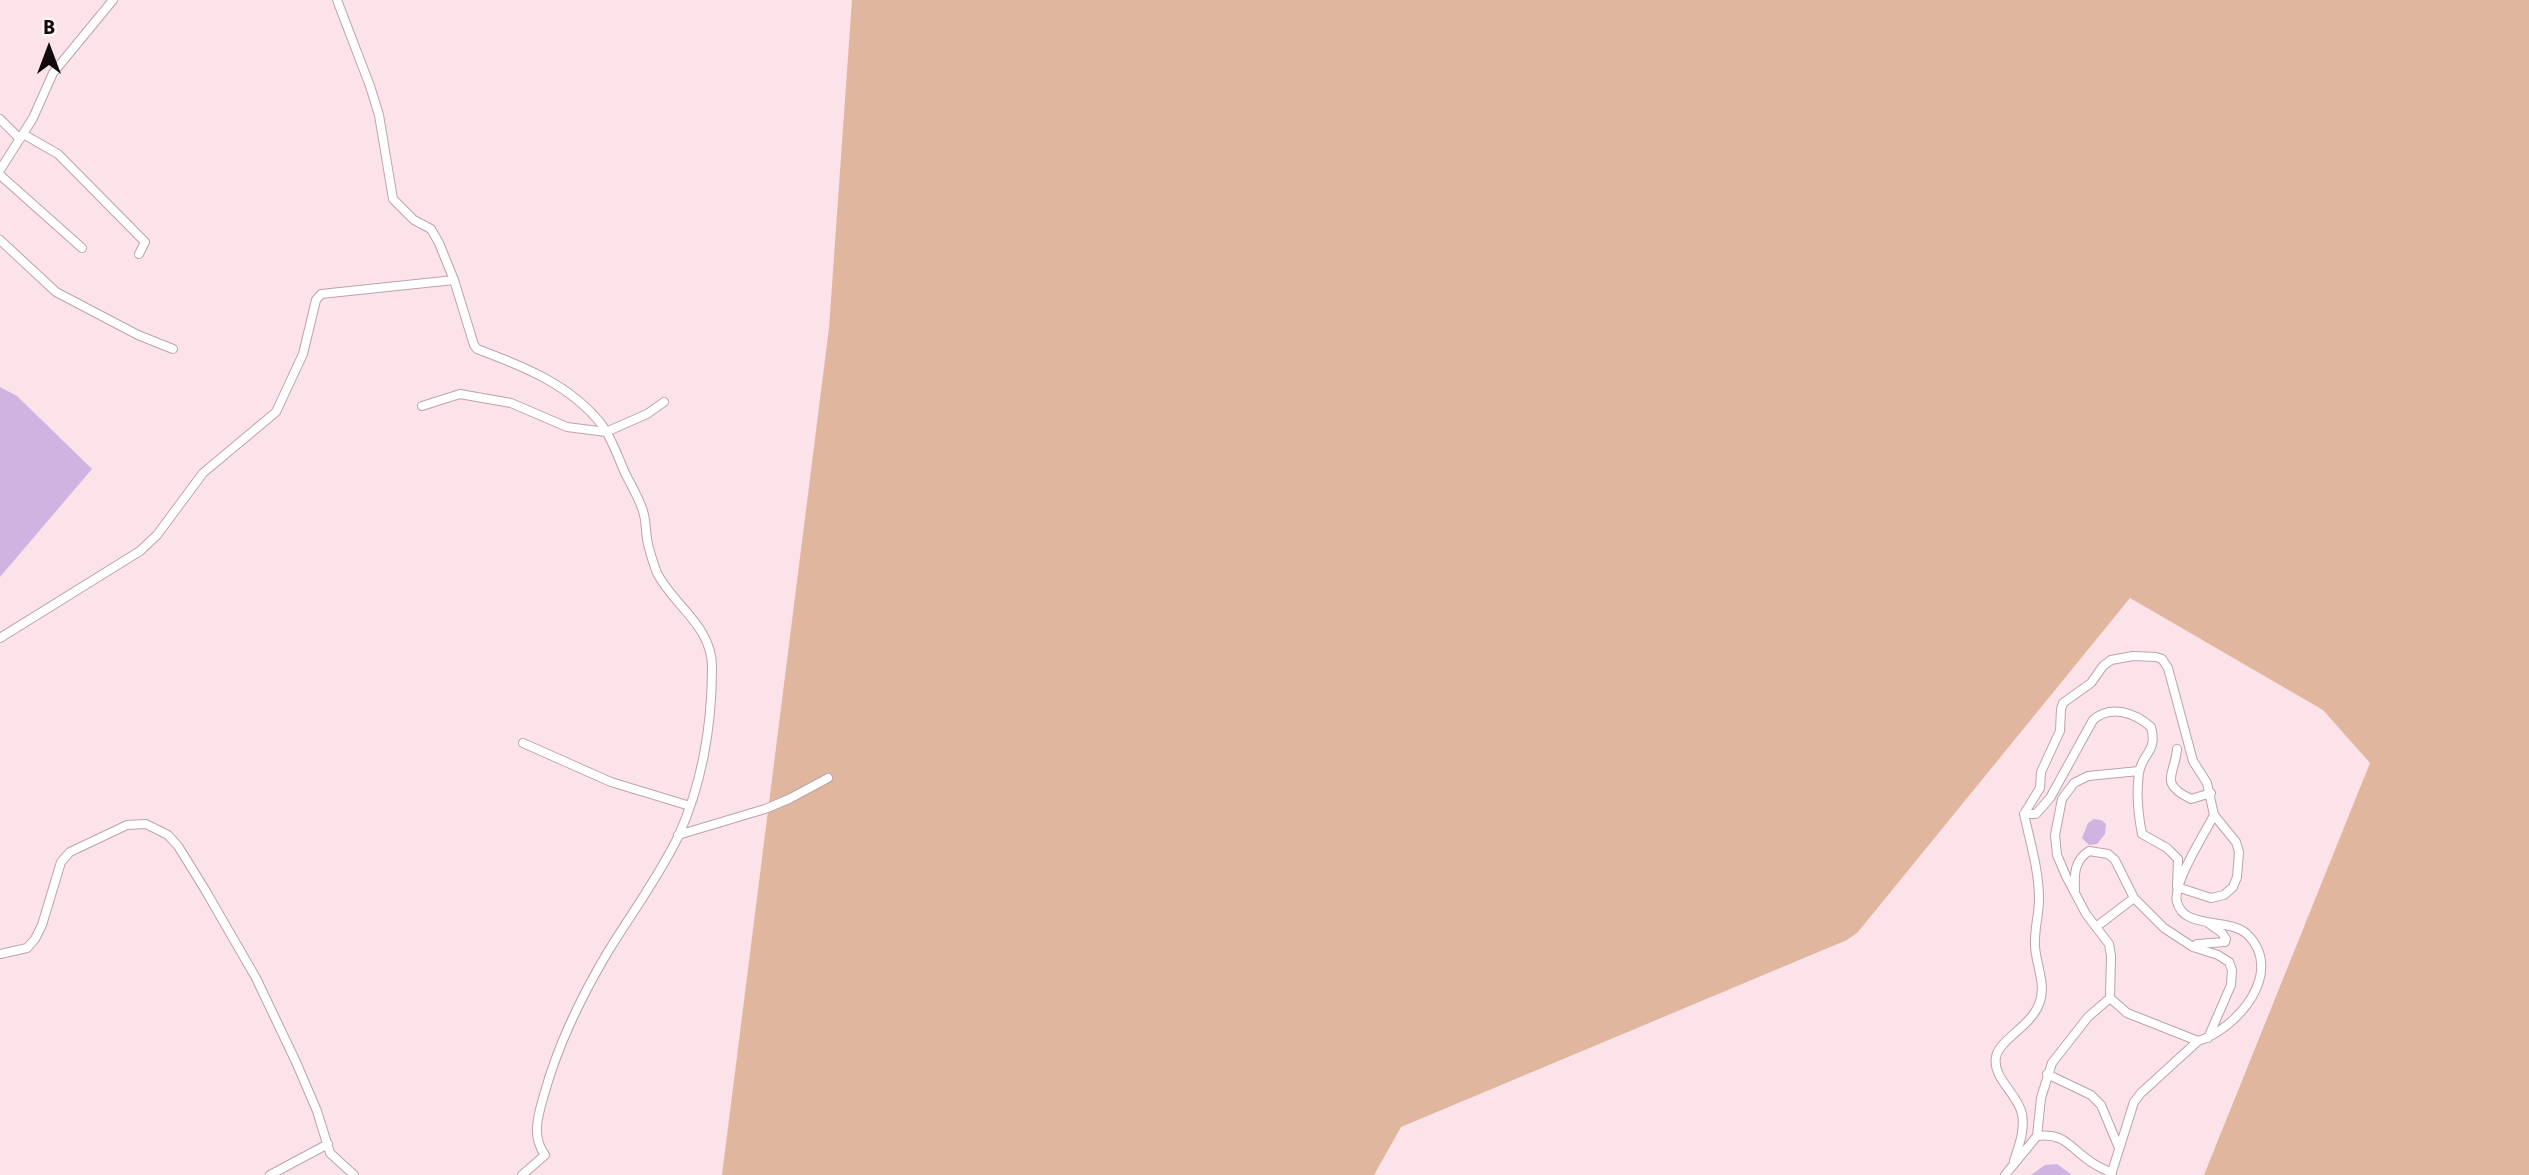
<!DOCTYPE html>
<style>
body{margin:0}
#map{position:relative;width:2529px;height:1175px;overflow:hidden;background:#fce3e9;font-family:"Fira Sans",sans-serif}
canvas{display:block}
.north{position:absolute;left:14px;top:14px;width:70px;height:70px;-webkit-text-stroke:5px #fff5f7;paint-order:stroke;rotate:0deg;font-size:19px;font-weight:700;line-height:28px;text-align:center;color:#120a0c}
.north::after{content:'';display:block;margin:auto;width:24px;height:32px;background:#120a0c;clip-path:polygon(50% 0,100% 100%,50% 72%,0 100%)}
</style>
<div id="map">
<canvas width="2529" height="1175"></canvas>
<div class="north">B</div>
</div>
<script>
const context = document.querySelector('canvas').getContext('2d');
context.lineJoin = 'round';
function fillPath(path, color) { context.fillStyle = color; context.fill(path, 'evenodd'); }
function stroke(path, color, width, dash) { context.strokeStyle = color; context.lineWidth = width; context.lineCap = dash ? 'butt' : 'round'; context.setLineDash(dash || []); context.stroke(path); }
const green = new Path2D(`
 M852 0H2529V1175H2204L2370 763 2323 710 2130 598 1858 932 1847 940 1401 1127 1374 1175H722L829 328Z`);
const water = new Path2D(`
 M0 387 17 396 92 469 0 577Z
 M2094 819 2101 820 2106 824 2105 834 2097 844 2089 845 2082 838 2088 823Z
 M2057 1164 2072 1175H2031L2045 1165Z`);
const street = new Path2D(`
 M337 0 370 86 379 115 393 199 414 220 431 229 439 243 454 280 474 345 477 349C523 366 571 385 602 425 612 439 618 457 625 473 631 485 639 498 643 511 647 523 645 536 649 548 651 556 654 565 657 573 674 606 712 626 712 667 712 724 702 784 678 837 659 876 632 913 609 950 582 995 558 1044 544 1095 538 1116 531 1136 545 1155L522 1175
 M0 119 20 139
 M23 134 58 154 145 242 139 254
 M0 170 33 118 53 73 113 0
 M0 175 82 248
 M0 240 56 292 138 335 173 349
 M422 406 460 394 511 403 567 427 606 432 647 414 664 402
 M0 638 140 551 157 535 203 473 276 412 303 354 316 300 321 294 454 280
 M2133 656 2156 657 2162 659 2168 668 2193 761 2207 783 2214 815 2236 842 2239 852 2237 877 2233 887 2224 895 2211 898 2177 887 2178 859 2167 848 2142 834C2138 814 2136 794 2139 773 2142 753 2158 752 2151 727 2135 713 2111 704 2093 720L2050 798 2036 814H2024L2040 788 2041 772 2060 731 2061 709 2063 703 2091 683 2103 666 2111 660Z
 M523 743 611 782 690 806
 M2177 749C2175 775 2158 783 2191 799L2211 793
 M678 835 765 809 789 799 828 778
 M2075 889C2074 873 2075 860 2089 851L2108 854 2115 860 2134 898 2164 928 2193 947 2218 955 2229 962 2232 970 2231 985 2208 1038
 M2096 927 2134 898
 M2193 947 2197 944 2225 942 2226 939 2222 933 2208 923
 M0 954 27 948 35 939 42 925 61 862 70 852 127 825 146 824 168 835 178 846 204 888 256 978 296 1062 317 1111 330 1153 354 1175
 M2110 998 2127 1013 2198 1041
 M2047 1074 2091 1095 2101 1105 2119 1148
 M2037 1136C2063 1133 2068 1145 2087 1159 2094 1165 2103 1169 2112 1173
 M2014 1161C2019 1146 2025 1130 2022 1114 2018 1094 1992 1078 1996 1057 1999 1040 2031 1026 2039 1004 2047 985 2036 966 2035 946 2034 930 2039 915 2039 899 2039 870 2030 842 2024 814
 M270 1175 328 1144
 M2005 1175 2037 1136 2041 1098 2052 1063 2088 1017 2110 998 2111 956 2109 944 2086 914 2066 876 2057 855 2055 835 2062 799 2074 783 2088 776 2139 771
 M2111 1175 2134 1102 2141 1093 2198 1041C2237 1029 2286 972 2247 934 2228 917 2184 930 2177 902 2172 884 2205 833 2214 815`);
fillPath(green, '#e0b69e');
fillPath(water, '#d0b3e1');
stroke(street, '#bba3a9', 10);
stroke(street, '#fff', 8);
</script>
